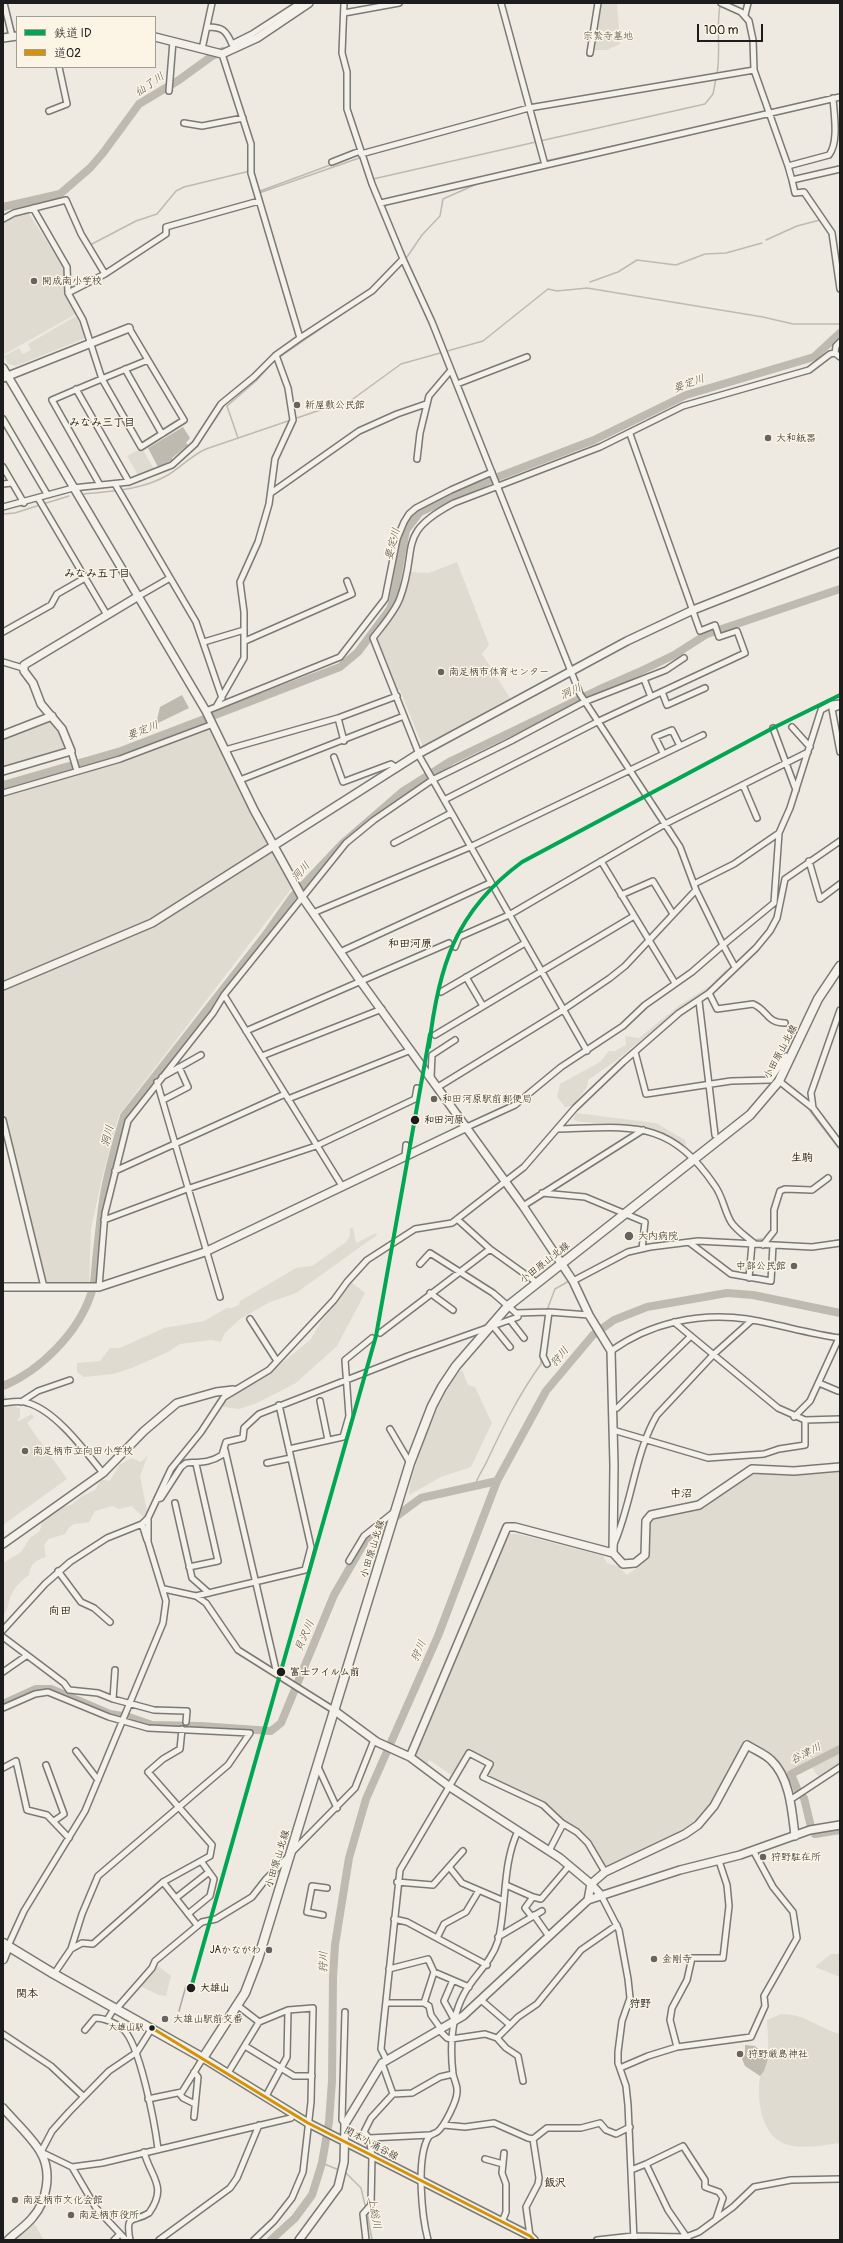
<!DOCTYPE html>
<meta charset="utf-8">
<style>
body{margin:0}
#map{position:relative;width:843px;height:2243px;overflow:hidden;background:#eeeae2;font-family:Pangolin,"Klee One",sans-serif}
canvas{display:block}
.frame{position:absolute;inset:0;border:4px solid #1c1c1c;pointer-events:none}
.legend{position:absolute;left:16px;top:16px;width:140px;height:52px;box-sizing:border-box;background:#fcf5e5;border:1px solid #a29e95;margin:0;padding:5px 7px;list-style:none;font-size:12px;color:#1c1c1c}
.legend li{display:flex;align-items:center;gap:8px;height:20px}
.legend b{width:20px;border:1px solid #a29e95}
.scale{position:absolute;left:697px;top:24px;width:66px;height:18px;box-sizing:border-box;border:2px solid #1c1c1c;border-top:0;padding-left:5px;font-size:12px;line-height:14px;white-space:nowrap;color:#1c1c1c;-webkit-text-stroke:3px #fcf5e5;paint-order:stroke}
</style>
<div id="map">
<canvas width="843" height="2243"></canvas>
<div class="frame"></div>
<ul class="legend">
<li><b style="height:5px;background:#00a651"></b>鉄道 ID</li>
<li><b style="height:5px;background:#d69104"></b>道02</li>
</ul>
<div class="scale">100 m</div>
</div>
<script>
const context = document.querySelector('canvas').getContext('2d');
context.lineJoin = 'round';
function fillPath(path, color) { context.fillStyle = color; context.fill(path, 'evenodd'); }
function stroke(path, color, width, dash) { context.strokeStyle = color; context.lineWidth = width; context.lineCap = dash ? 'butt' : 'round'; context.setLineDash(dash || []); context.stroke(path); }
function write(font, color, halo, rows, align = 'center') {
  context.font = font + ' Pangolin,"Klee One",sans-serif'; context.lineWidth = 3; context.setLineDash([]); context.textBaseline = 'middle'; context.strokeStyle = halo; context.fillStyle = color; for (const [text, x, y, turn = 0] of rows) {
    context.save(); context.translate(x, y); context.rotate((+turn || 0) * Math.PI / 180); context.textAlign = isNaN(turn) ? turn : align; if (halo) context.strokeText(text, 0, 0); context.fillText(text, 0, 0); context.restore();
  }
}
const built = new Path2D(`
 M28 212 64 268V293L76 314 3 355V222L13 216Z
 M211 727 240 793 292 888 119 1115 102 1178 91 1229 89 1283H47L3 1108V797L125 760Z
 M32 1414 34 1417 27 1423 67 1479 3 1525V1418L19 1421Z
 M840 1472V1764L819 1778 809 1763 784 1776 749 1744 711 1808 691 1828 626 1858 606 1869 588 1841 576 1828 565 1823 544 1803 487 1777 493 1763 467 1749 452 1775 429 1760 426 1766 425 1763 417 1758 415 1753 506 1536 509 1534H518L603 1556 607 1563 618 1566 627 1575 648 1560 649 1528 650 1523 656 1518 704 1508 749 1475 761 1474 791 1476Z
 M158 1966 171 1976 166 1996 159 1995 142 1987V1984Z
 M34 2223 44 2240H14Z`);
const green = new Path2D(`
 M605 3H617L620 44 607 50H593L601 5Z
 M76 316 85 336 83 339 16 366 8 364 4 356 19 348 23 354 31 350 28 344Z
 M142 448 155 471 139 477 127 456Z
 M457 562 489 645 482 654 510 698 423 747 400 690 397 691 375 637 401 603 406 580 409 579 411 572 429 573Z
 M50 720C58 725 67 741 64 750L3 768V738Z
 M727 968 726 974 700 996 675 1012 617 1060 588 1080 587 1087 573 1106 565 1107 557 1097 560 1084 600 1062 609 1051H615L626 1045 625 1036 639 1038 680 1005 711 985Z
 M576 1113 656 1123 685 1140 686 1146 657 1130 636 1125 581 1122 573 1120Z
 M350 1228H353L356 1243 376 1233 377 1235 296 1293 268 1303 240 1319 224 1334 221 1342 211 1340 180 1344 168 1352 132 1368 113 1374 84 1377 77 1372V1363L100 1361 110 1348H120L164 1328 204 1321 227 1308H232L239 1305 240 1301 296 1268 312 1266 346 1242 350 1236Z
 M351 1282 365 1293 337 1346 296 1383 255 1404 239 1409 223 1407 220 1394 225 1386 257 1382 293 1354 311 1339 321 1322Z
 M462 1370 468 1385 475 1387 492 1423 471 1467 441 1477 409 1495C409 1474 445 1381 462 1370Z
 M3 1393 13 1405 20 1409V1417L15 1423 3 1421Z
 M148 1455 140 1476 147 1511 143 1517 132 1506 119 1509 112 1506 95 1511 89 1522C75 1526 74 1519 65 1534L49 1539 44 1545 46 1557C35 1560 30 1565 29 1575 21 1581 13 1588 10 1598 8 1605 8 1609 3 1616V1563L21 1552 30 1538 40 1531 42 1521 58 1508 71 1505 82 1496 95 1490 101 1479 110 1481 119 1465 132 1458 141 1462Z
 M831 1954H840V1977L815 1967Z
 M781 2014C806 2014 818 2028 840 2034V2143C823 2145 802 2150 785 2144 759 2134 756 2094 761 2071 762 2064 767 2057 768 2051 769 2041 767 2030 767 2020Z`);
const water = new Path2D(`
 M183 427 190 438 186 443 188 445 172 458V460L158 467 148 448Z
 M182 695 189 708 156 724 160 707Z
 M745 2045 755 2046 762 2053 771 2049 764 2071 760 2076 745 2066 742 2059 745 2054Z`);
const stream = new Path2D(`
 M717 74C721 51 716 28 720 5
 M770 110 840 94
 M540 141 705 104 713 94 716 78
 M545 161 696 128
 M372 176 373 179 536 142
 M484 177 542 162
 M255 179 259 193 362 157
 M260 191 333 164
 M766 240 797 226 820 220
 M92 244 136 221 157 214 176 191 184 187 250 171
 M405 260 422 235 440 216 443 199 479 183
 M590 282 618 272 637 260 676 265 705 254 726 253 762 243
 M238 438 227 406 256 381 274 361 377 290 403 263
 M84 494C113 491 142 490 168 475 181 467 192 455 206 449L329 407 346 404 401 364 483 341 548 289 557 291 587 288 763 317 793 324H840
 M43 504 69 496
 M3 514 15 513 40 505
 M810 1111 840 1150
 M754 1240 761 1239 771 1243
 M827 1242 840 1240
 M547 1310 555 1289 569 1281
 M475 1486C477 1477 483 1470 487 1461 503 1427 519 1394 541 1364V1357
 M322 2163 339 2170
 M345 2172 361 2188 366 2209
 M367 2212 372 2240`);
const river = new Path2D(`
 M3 207 60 194 90 168 103 153 139 104 179 80 212 56 223 51
 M3 785 121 751 340 667 358 652 390 609 393 601 406 530 420 512 490 480 594 440 686 395 814 357 840 333
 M3 1386C40 1371 78 1333 91 1294 95 1284 95 1272 96 1261 98 1241 100 1221 103 1201 107 1172 116 1144 124 1116L264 937 293 896 342 844 402 792 451 761 598 690 639 672 674 655 707 634 840 589
 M3 1704 36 1689H51L110 1714 129 1717 152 1725 201 1726 271 1731 281 1723 334 1595 367 1538 421 1498 497 1481
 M811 1827 804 1798 798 1791 791 1774 840 1749
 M815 1834 840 1830
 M271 2240 295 2218 312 2195 322 2163 329 2122 332 2081 333 1977 335 1945 349 1858 366 1799 438 1636 497 1481 546 1391 593 1335 614 1320 647 1307 727 1293 753 1295 840 1313`);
const street = new Path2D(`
 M4 3 12 36
 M501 3 545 165
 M721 3 741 12 749 21 753 40 754 70 788 166 829 155C839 142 834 114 833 98
 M344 13 399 3
 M745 15 748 3
 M208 27C222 27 226 30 232 44L252 34 300 3
 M202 49 212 3
 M590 53 598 3
 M222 54 251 144V173L300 338 372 291 403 259 372 184 347 109V72L342 53 344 3
 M169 91 173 41
 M49 111 67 104 59 67
 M184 123 202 126 243 118
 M361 154 529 108 754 70
 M332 162 360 151
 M788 166 792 180 840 169
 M792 180 795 193 804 192 832 233 840 289
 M381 203 840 97
 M33 208 67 267 68 293 83 320 102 379 141 447 184 420 148 360C116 373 84 386 52 400L100 485
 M3 219 14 213 66 200 81 234 105 274 68 293
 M403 259 432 322 580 694 680 847 696 890 723 945 692 972 645 1005 623 1026 561 1067 515 1105 467 1127
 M105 274 166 234V227L259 201
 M129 328 148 360
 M835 353 836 346 840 342
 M835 353 840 357
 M125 369 162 434
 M457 384 527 357
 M76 389 129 482
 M3 419 47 494
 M417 459 420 433 429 396 451 370
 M3 467 24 503
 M3 484 12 483
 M115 484 196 622 222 698
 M271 493 359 431 397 414 426 404
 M38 498 107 615
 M3 507 73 488 129 482 172 465 195 444 221 404 254 377 276 355 300 338
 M137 597 170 578
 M3 632 51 605 57 594 85 578
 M245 641 352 594 347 581
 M204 642 244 630
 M3 662 23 668
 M644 679 651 697
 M662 692 667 705 705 688
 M840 706 832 709 840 752
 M216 707 340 657 385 599 397 539 404 522 409 514 416 508 451 490 492 472
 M206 711 216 707 244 658V612L240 582 258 542 269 504 275 459 293 420 288 388 276 355
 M338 718 344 741
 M792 727 810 747
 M773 728 796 790
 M225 750 338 718 397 696
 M71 751 77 771
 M663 753 655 737 672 730 680 746
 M418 754 587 1051
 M419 754 373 638C382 626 395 612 400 598 419 547 395 534 454 503L600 447 683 406 809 370 830 354 835 353
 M334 757 343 782 391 764 397 768
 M240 780 404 716
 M743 785 757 818
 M3 793 120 759 213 724
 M444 800 597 722 745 653 737 631 719 637 715 625 700 631 630 434
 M394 843 451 813
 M601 861 675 983
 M809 861 820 899 840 884
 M694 884 734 864 779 833 790 808 821 710 832 704 840 703
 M621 895 653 881 673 914
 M313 913 470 847 703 735
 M455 947 459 937 509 915 665 824 808 752
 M340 952 490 883
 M735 967 723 945 774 903 779 833
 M466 977 483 1006
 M441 992 525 943
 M709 993 717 1009 753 1004C768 1010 766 1023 785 1023
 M224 995 342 1186
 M699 1001 715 1135
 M246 1031 449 943
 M435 1035 634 916
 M635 1052 646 1094 731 1081 770 1080 786 1056
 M262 1056 382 1009
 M162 1077 201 1055
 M431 1077 432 1055 455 1040
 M779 1081 813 1108 840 1144
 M157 1082 220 1297
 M438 1087 563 1010 610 978 625 966 696 890
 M288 1099 411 1050
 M163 1100 188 1087 179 1067
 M813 1108 811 1093 840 1010
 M3 1120 44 1287
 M558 1129C631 1127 669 1118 715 1186 723 1197 724 1210 731 1222 737 1231 747 1237 755 1244
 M405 1157 406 1145
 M115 1171 285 1094
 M542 1193 585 1197 645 1222 642 1249
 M523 1206 643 1130
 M457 1219 490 1249 536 1282
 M104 1220 187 1189 316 1146 415 1099 417 1088
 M690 1243 731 1274 771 1281 773 1245
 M763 1245 774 1231V1210L780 1191 785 1189 812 1190 828 1178
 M420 1264 430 1253 493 1293 516 1313 549 1312 589 1315
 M749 1278 752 1244
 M573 1281 628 1252 650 1247 698 1241 812 1247 840 1243
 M99 1287 105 1213 128 1121 213 1013 224 995 346 843 374 820 432 780 511 741 584 702 666 670 684 658
 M430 1293 453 1310
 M250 1319 277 1361
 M510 1320 524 1338
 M674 1322 778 1408 805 1420 840 1419
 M493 1326 510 1347
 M380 1333 490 1249
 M611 1351C650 1323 699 1312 747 1319 778 1324 809 1334 840 1338
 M547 1364 543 1356 549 1312
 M819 1383 838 1391
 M320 1401 328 1440
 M21 1402 38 1391 70 1380
 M3 1403C11 1402 21 1400 28 1403 56 1411 85 1451 103 1473
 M613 1409 617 1408 691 1336
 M794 1417 810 1401 839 1338
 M390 1429 410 1463
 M613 1430 708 1458 764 1454 779 1449 805 1445V1420
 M289 1449 343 1437 349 1416 345 1360 372 1338
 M225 1450 277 1674
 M267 1463 291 1458
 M157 1499 161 1498 181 1467 186 1463C200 1462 210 1463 222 1455L226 1442 243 1438 244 1428 259 1414 408 1356 518 1317V1313
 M175 1503 192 1578 209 1593
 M142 1524 147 1540
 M614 1544C632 1503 635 1452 657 1415L714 1354 752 1320
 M349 1561 364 1536 394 1512
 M189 1567 218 1561 196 1464
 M58 1571 81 1602 94 1608 110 1622
 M164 1589 196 1596 206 1603 238 1650 335 1711
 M196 1596 305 1570 311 1547 279 1405
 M3 1630 45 1584 70 1562 107 1538 142 1524 148 1518
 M3 1637 64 1683 69 1690 98 1693 113 1699 154 1710 185 1711H187L186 1722
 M3 1672 26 1656
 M113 1699 115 1670
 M3 1708 35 1694 48 1692 109 1717 148 1728 250 1733 228 1765 98 1876 82 1914 71 1949 54 1974
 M76 1751 98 1780
 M46 1765 64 1814 54 1821
 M318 1767 337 1808
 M3 1768 16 1761 27 1810 47 1815 69 1838
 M790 1800 840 1767
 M549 1851 563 1824
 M292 1852 355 1788 374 1740
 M450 1868 462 1883 504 1901
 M163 1882 197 1925
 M397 1882 433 1885 463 1851
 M506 1885 533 1897
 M601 1895 619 1930 628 1979 630 1998 622 2021 618 2052V2063L626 2086 628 2105 634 2240
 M176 1898 209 1872
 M188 1914 210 1896 214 1879 201 1861
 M323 1915 307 1912 312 1886 327 1888
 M534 1915 548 1935
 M532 1917 525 1908 533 1897 541 1899 569 1866
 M394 1919 407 1922 487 1965
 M498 1937 542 1911
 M437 1938 444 1924 466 1912 478 1892
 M8 1946 24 1911 85 1811 163 1623 166 1601 148 1542V1518L171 1469 201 1432 224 1397 269 1370 334 1300 347 1282 367 1260 415 1229 452 1223 524 1167 575 1108 623 1062 679 1013 709 993 756 948 770 931 777 918 785 879 840 841
 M71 1949 82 1943 93 1944 163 1882 210 1856 212 1845 148 1772 163 1759 180 1749 182 1729
 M389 1969 428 1959 434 1972 424 2003 429 2006 431 2015 441 2029
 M434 1972 469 1987
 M453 1980 444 2001 455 2021
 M481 2000 510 2025
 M386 2003H424
 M237 2005 259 2022
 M117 2008 152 1968 155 1961 202 1922 216 1919 252 1897 266 1879 287 1858
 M107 2020 115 2007
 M85 2030 95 2018C104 2018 116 2023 123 2029 140 2044 155 2125 158 2149
 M439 2030 447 2038 451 2039 485 2034 497 2038
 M3 2034 51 2066 83 2096
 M245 2046 294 2076H312
 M677 2047 670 2020 672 2008 687 1980 692 1958H723L729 1906 727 1885 719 1861
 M386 2059 381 2049 383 2029 400 1870 469 1753 490 1764 483 1777 543 1805 562 1823 577 1832 588 1843 605 1872
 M382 2063 393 2094
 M620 2068 648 2056 677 2047 751 2037 765 2006 764 1996 797 1938 793 1912 773 1887 753 1850
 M228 2073 259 2022 288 2010 313 2008 311 2102 303 2172 292 2198 274 2221 254 2240
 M523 2081 518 2056 506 2048 497 2038 518 2017 537 2004 581 1950 617 1925
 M179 2093 183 2098 195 2104
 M266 2096 287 2057 288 2010
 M148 2099 182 2092 203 2058
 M194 2117 198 2077 194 2072
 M345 2124 342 2120 345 2012
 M444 2125 465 2127 494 2123 528 2138 533 2139 547 2128H581L600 2123 606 2130 616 2134 630 2127
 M369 2138 430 2135
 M485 2159 503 2164
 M646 2164 668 2210 688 2239
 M72 2167 102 2163 291 2118 293 2115
 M631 2170 646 2164 683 2146 705 2180V2187L719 2192 723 2198 716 2219
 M502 2222 506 2212V2184L502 2173 504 2153
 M530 2236 526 2207 538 2184 539 2178 533 2139
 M114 2240 120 2234
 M126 2240 96 2208 72 2167 41 2152 52 2131 69 2112 109 2071 137 2052 152 2028
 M130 2240C125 2213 133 2223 149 2213 168 2186 151 2178 144 2152
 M159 2240 230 2188 237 2178 259 2125
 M366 2240 363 2214 371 2205 372 2156 369 2138 364 2132 371 2118 393 2094 412 2093 440 2077 453 2074
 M428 2240C422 2217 416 2160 428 2138 430 2134 434 2134 437 2132 444 2127 457 2101 457 2092 458 2086 454 2080 453 2074 450 2048 451 2018 464 1994 474 1975 491 1963 498 1941 507 1905 502 1864 518 1831
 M597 2240 633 2236 686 2237 699 2232 733 2207 754 2187 791 2180 840 2179`);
const secondary = new Path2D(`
 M155 37 222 54 257 38 309 3
 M3 38 17 36
 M3 368 206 711 254 810 302 897 361 982 523 1206 573 1281 589 1315 611 1351 614 1465 613 1553
 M3 378 129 328
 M3 735 52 716
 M3 771 71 751 62 729 41 704 33 683 24 671V665L137 597
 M3 986 152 923 418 754 627 641 693 610 840 552
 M3 1287H99L205 1252 467 1127
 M3 1544 103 1473 144 1431 177 1403 216 1392 233 1390
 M335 1711 377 1742 410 1757 450 1787 560 1858 591 1884 601 1895
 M410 1757 507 1527H515L613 1553 623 1564 635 1563 645 1555 646 1521 651 1515 699 1505 752 1469 794 1471 840 1467
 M588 1900 591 1884 605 1872 685 1834 698 1825 714 1806 747 1745C755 1750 765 1754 771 1760 790 1778 792 1811 795 1836
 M203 2058 308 2123 530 2236 534 2240
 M3 2108C14 2121 33 2138 41 2153 52 2172 47 2201 33 2217 26 2226 16 2232 8 2240
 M299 2240 338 2187 344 2162 345 2124 382 2063 463 2016 588 1900 680 1870 740 1855 810 1830 840 1825`);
const primary = new Path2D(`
 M3 1943 54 1974 203 2058 245 1993 258 1959 410 1463 432 1406 442 1387 456 1366 508 1306 750 1115 779 1081 818 999 840 966
 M3 1959 8 1946`);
const rail = new Path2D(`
 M179 2011 186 1986`);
const bus1 = new Path2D(`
 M152 2028 308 2123 530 2236 534 2240`);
const rail1 = new Path2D(`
 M429 1047C438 968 455 911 522 862L773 728 840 695
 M191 1988 376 1336 430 1034`);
const markers = [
 [34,281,4,"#666461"],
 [297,405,4,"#666461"],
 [768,438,4,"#666461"],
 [441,672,4,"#666461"],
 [434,1099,4,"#666461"],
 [415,1120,5,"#1c1c1c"],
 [629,1236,5,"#666461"],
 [794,1266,4,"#666461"],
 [25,1451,4,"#666461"],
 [281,1672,5,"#1c1c1c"],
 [763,1857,4,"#666461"],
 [269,1950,4,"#666461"],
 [654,1959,4,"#666461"],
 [191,1988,5,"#1c1c1c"],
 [165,2019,4,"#666461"],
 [152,2028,3.5,"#1c1c1c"],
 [740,2054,4,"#666461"],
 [15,2200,4,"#666461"],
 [71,2215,4,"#666461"]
];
const busNames = [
 ["大雄山駅",144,2028]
];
const parkNames = [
 ["宗繁寺墓地",608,36]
];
const poiNames = [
 ["開成南小学校",42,281],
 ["新屋敷公民館",305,405],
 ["大和紙器",776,438],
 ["南足柄市体育センター",449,672],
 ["和田河原駅前郵便局",442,1099],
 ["大内病院",638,1236],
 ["中部公民館",786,1266,"right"],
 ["南足柄市立向田小学校",33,1451],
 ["狩野駐在所",771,1857],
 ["JAかながわ",261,1950,"right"],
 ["金剛寺",662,1959],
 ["大雄山駅前交番",173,2019],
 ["狩野厳島神社",748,2054],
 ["南足柄市文化会館",23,2200],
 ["南足柄市役所",79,2215]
];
const streetNames = [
 ["小田原山北線",781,1052,-62],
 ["小田原山北線",545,1263,-38],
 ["小田原山北線",373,1549,-73],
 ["小田原山北線",278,1859,-73],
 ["関本小涌谷線",371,2144,28]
];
const stopNames = [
 ["和田河原",424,1120],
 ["富士フイルム前",290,1672],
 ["大雄山",200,1988]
];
const waterNames = [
 ["仙了川",150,85,-35],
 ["要定川",689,384,-20],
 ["要定川",393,544,-75],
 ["洞川",571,692,-25],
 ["要定川",143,731,-21],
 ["洞川",301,872,-47],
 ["洞川",108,1136,-76],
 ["狩川",560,1357,-50],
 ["貝沢川",305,1636,-67],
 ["狩川",419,1651,-66],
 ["谷津川",806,1754,-27],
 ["狩川",324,1962,-89],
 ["上総川",374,2213,79]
];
const neighbourhoodNames = [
 ["みなみ三丁目",102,423],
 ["みなみ五丁目",97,574],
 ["和田河原",410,944],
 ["生駒",802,1158],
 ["中沼",681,1494],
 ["向田",60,1611],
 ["関本",27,1994],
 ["狩野",640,2004],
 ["飯沢",555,2183]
];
fillPath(built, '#e0dbd0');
fillPath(green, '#dfdbd0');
fillPath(water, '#bebab0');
stroke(stream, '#bebab0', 1.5);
stroke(river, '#bebab0', 8);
stroke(street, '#7a7975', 8);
stroke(secondary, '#7a7975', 10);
stroke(primary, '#7a7975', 11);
stroke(street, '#f4f1ea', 5);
stroke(secondary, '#f4f1ea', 7);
stroke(primary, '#f4f1ea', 8);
stroke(rail, '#aaa8a4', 1.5);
stroke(bus1, '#d69104', 3);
stroke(rail1, '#00a651', 4);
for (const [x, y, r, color] of markers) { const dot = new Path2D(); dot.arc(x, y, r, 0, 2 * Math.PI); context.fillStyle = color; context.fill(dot); stroke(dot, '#fcf5e5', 1.5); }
write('9px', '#1c1c1c', '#fcf5e5', busNames, 'right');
write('10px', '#53514e', '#fcf5e5', parkNames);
write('10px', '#1c1c1c', '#fcf5e5', poiNames, 'left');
write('10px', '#1c1c1c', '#fcf5e5', streetNames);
write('bold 10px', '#1c1c1c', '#fcf5e5', stopNames, 'left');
write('italic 11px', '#55534f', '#fcf5e5', waterNames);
write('bold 11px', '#1c1c1c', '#fcf5e5', neighbourhoodNames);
</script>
